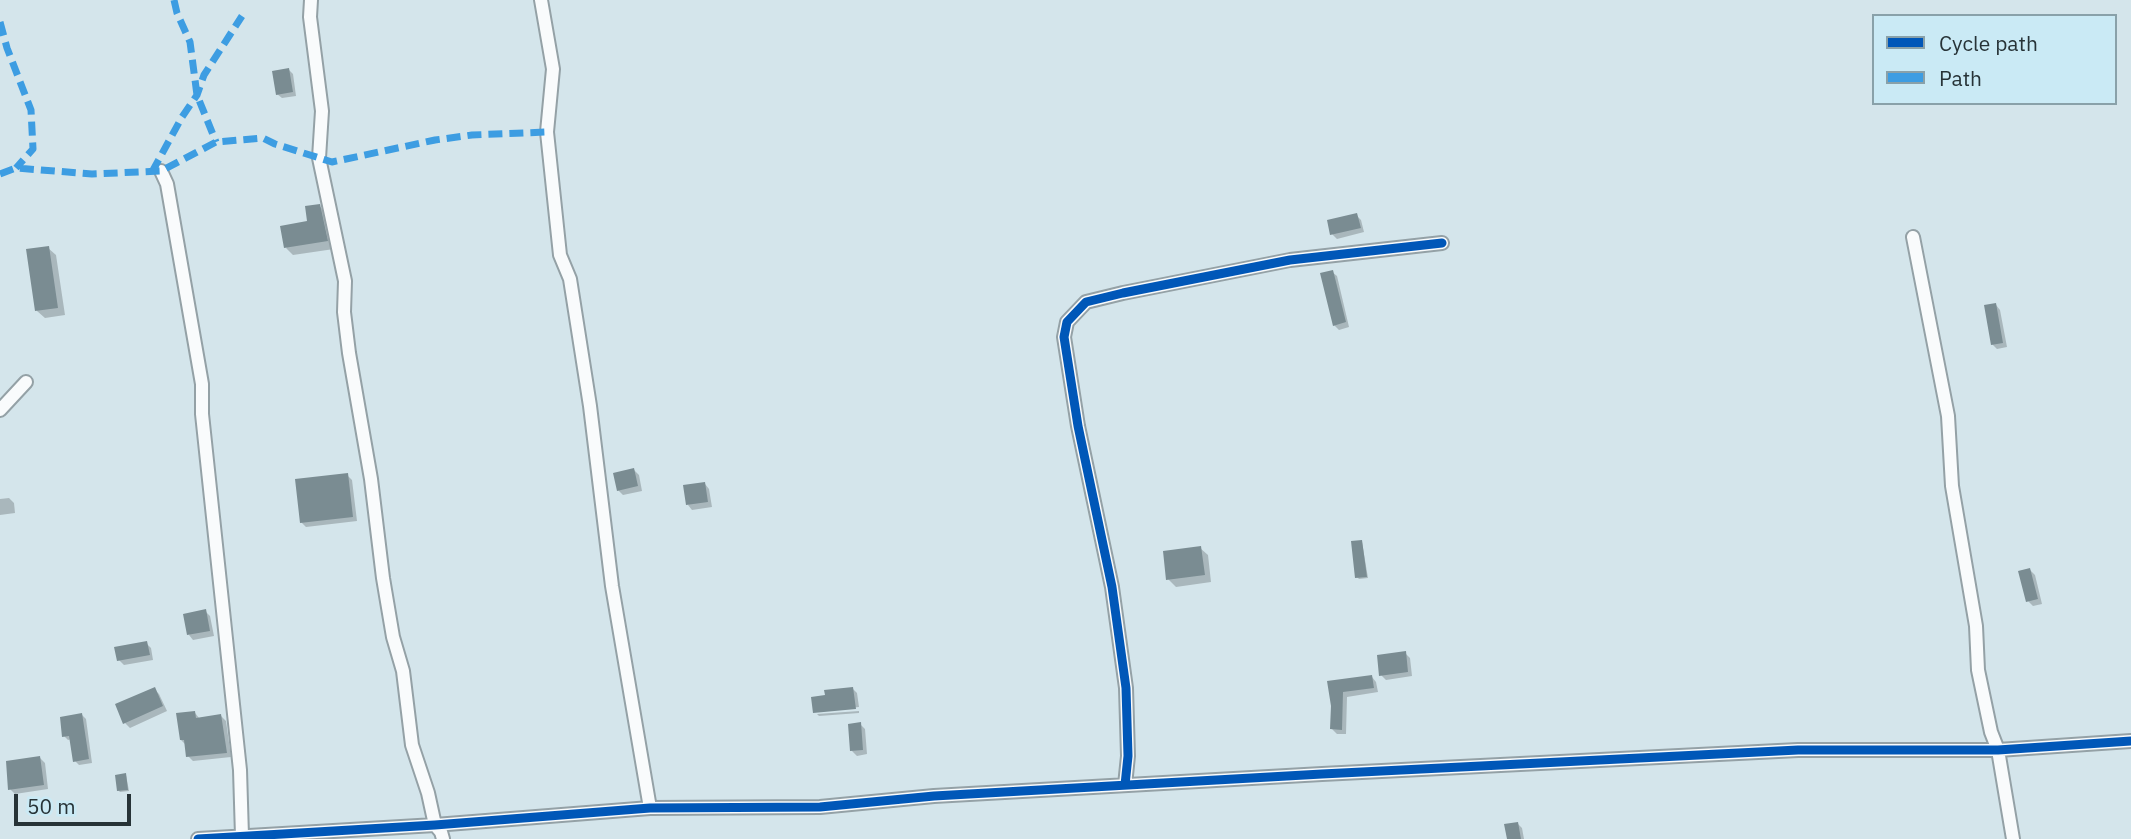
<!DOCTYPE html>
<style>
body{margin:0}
#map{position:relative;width:2131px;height:839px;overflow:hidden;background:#d4e5eb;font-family:"IBM Plex Sans",sans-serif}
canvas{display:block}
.legend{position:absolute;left:1872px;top:14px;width:245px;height:91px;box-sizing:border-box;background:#caeaf5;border:2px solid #89a1a9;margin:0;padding:9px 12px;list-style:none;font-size:21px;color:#273337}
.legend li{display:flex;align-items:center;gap:14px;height:35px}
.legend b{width:35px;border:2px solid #89a1a9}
.scale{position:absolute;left:14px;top:794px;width:117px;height:32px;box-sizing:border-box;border:4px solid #273337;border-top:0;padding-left:9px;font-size:21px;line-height:24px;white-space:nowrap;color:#273337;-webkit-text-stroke:5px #caeaf5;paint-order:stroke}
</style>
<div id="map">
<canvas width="2131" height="839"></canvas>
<ul class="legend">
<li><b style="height:9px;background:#0057b8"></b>Cycle path</li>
<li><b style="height:9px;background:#3d9de2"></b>Path</li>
</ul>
<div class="scale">50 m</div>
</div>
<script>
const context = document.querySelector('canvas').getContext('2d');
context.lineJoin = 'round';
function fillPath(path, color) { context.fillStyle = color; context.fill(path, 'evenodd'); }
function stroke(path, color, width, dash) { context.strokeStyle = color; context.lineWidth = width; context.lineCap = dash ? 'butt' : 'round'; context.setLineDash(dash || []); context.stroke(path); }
const shadow = new Path2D(`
 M289 70 293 74 296 96 282 98 277 94Z
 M319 206 327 213 334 249 293 255 286 248 309 223Z
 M1356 215 1361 220 1364 232 1337 239 1332 234Z
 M48 248 56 255 65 315 45 318 37 311Z
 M1332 272 1337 276 1349 327 1339 330 1334 325Z
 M1996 305 2000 310 2007 347 1997 349 1992 344Z
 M634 470 639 475 642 491 623 495 618 490Z
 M347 475 352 480 357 521 306 527 301 522Z
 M705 484 709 489 712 507 692 510 688 505Z
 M9 498 14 503 15 513 0 515V499Z
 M1362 542 1368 578 1359 579 1357 577Z
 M1200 548 1208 555 1211 582 1176 587 1168 579Z
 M2030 570 2035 575 2042 604 2033 606 2028 601Z
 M205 611 210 616 214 636 193 640 189 635Z
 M146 643 151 648 153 660 124 665 119 660Z
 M1405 653 1410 658 1412 676 1386 680 1381 675Z
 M1372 677 1376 682 1378 692 1347 697 1346 734H1337L1332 729V706L1329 683Z
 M852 688 857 693 859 707 815 712 813 699 827 697 826 692Z
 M154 689 159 694 167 711 130 728 125 723Z
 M859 711V713L819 716 817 714Z
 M195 713 199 718 221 716 226 721 231 757 193 761 188 756 186 745 181 740Z
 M82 715 86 719 92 763 79 765 75 761 72 739 68 740 64 736Z
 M860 724 865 729 867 754 857 756 852 751Z
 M40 758 45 763 48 789 15 794 10 789Z
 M126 775 129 791 120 792 118 790Z
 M1517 823 1522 828 1524 839H1509Z`);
const building = new Path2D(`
 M289 68 293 92 276 95 272 71Z
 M320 204 328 241 284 248 280 226 307 221 305 206Z
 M1357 213 1361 228 1330 235 1327 220Z
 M49 246 58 308 35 311 26 249Z
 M1333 270 1346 322 1333 326 1320 273Z
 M1996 303 2003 343 1991 345 1984 305Z
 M634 468 638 486 617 491 613 473Z
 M348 473 353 517 300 523 295 479Z
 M705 482 708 502 686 505 683 485Z
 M1362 540 1367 577 1355 578 1351 541Z
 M1201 546 1205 575 1166 580 1163 551Z
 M2030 568 2038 599 2026 602 2018 571Z
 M206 609 210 631 187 635 183 614Z
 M147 641 150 655 117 661 114 647Z
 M1406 651 1408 672 1379 676 1377 655Z
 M1372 675 1374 688 1343 692 1342 730 1330 729 1331 706 1327 681Z
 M155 687 163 706 123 724 115 704Z
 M853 687 856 709 813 713 811 697 825 695 824 690Z
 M195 711 196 718 221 714 227 753 186 757 184 740H180L176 713Z
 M82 713 89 759 73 762 69 736 62 737 60 717Z
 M861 722 863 750 850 751 848 724Z
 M40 756 44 785 8 790 6 761Z
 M126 773 128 790 117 791 115 775Z
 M1518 822 1521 839H1507L1504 824Z`);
const street = new Path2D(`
 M311 0 310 17 322 111 319 158 345 281 344 312 349 353 371 479 383 578 393 637 403 671 412 745 428 793 435 825 441 832 443 839
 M541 0 553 69 547 132 560 255 570 279 590 406 612 586 650 808
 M161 171 167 184 202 384V414L240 770 242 836
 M1913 237 1948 416 1952 486 1976 626 1978 670 1991 732 1998 750 2013 839
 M0 410 26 382
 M1125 785 1128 756 1126 688 1112 587 1078 426 1064 337 1067 322 1086 302 1123 293 1290 260 1442 243
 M198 839 435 825 650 808 820 807 934 796 1322 774 1798 750H1998L2131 741`);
const quiet = new Path2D(`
 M174 0 177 13 190 42 197 95 216 142
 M0 22 7 48 31 110 33 149 16 168
 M152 172 182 117 197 95 204 75 242 16
 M0 174 16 168 92 174 161 171 216 142 263 138 275 144 332 162 435 140 472 135 547 132`);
const cycleway = new Path2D(`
 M1125 785 1128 756 1126 688 1112 587 1078 426 1064 337 1067 322 1086 302 1123 293 1290 260 1442 243
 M198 839 435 825 650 808 820 807 934 796 1322 774 1798 750H1998L2131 741`);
fillPath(shadow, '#0003');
fillPath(building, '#7a8c92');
stroke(street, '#94a1a6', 16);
stroke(street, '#f9fbfc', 12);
stroke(quiet, '#3d9de2', 7, [14, 7]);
stroke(cycleway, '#0057b8', 9);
</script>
